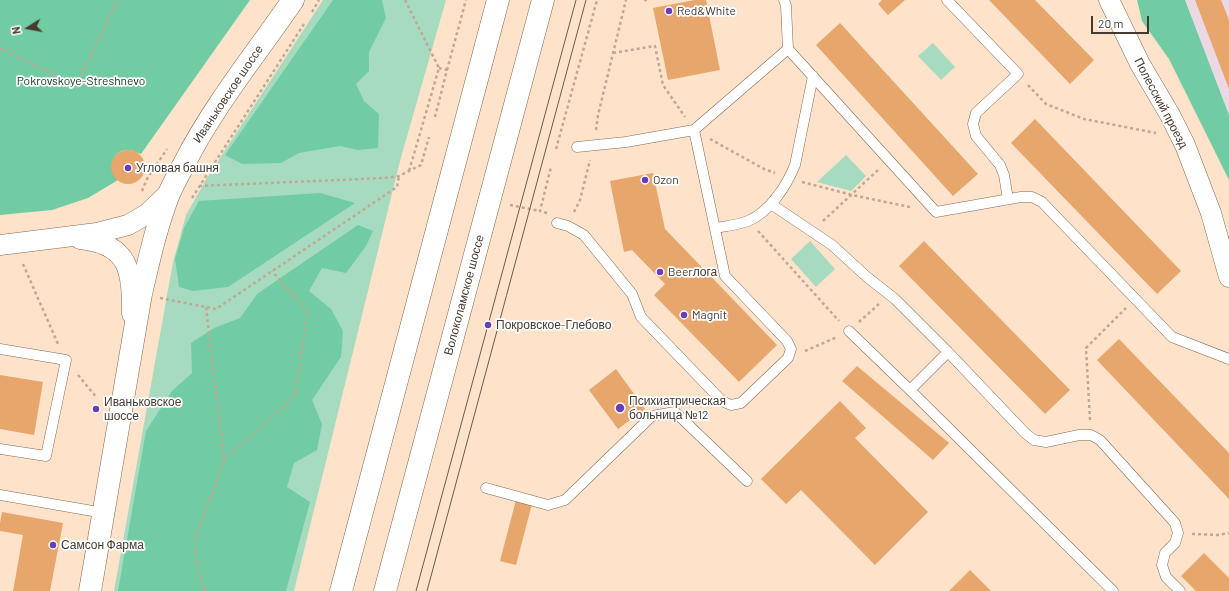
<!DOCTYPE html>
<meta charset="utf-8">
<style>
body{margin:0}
#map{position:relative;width:1229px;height:591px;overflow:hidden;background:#fee2ca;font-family:Barlow,sans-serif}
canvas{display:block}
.north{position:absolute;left:8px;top:8px;width:40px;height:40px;-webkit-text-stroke:3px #fff;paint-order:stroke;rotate:259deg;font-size:11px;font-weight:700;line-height:16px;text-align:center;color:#453a30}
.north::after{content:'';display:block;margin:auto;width:14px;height:18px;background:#453a30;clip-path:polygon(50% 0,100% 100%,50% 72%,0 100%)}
.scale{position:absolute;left:1091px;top:16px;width:58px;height:18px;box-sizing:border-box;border:2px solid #453a30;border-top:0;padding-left:5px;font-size:12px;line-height:14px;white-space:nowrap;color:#453a30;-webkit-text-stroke:3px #fff;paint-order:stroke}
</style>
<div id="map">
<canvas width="1229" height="591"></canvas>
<div class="north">N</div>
<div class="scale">20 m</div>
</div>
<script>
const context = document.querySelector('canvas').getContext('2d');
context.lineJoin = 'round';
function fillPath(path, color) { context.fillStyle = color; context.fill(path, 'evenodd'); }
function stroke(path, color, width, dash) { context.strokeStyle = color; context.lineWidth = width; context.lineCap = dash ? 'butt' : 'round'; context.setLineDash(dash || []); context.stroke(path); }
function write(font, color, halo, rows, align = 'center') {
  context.font = font + ' Barlow,sans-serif'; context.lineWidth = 3.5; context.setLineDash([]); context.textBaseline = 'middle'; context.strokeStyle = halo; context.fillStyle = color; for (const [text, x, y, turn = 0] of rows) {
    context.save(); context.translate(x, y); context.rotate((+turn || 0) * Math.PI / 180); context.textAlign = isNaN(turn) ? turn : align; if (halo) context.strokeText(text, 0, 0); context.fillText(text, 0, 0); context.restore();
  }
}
const industrial = new Path2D(`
 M1185 0H1229V115Z`);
const green = new Path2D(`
 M323 0H446L400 161 294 591H114L173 262 186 215 207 178Z
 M933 43 955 67 941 80 918 56Z
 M846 155 866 176 851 191 817 182Z
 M810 241 835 269 816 287 791 259Z`);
const forest = new Path2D(`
 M0 0H250L141 154C137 153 133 150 129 150 112 149 108 169 118 180L88 198 52 210 0 215Z
 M333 0H382L386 18 369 52V71L356 84 364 101 379 114 378 148 358 150 340 146 299 153 281 163 242 164 225 155Z
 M1137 0H1185L1229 115V180L1169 59 1142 21Z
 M320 193 355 203 228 287 193 291 179 287 175 259 184 228 199 201Z
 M358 225 373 231 366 246 346 273 322 268 309 291 331 309 343 331 341 357 312 400 322 424 317 450 294 463 287 487 310 502 286 591H118L146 431 172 391 192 373 191 343 214 328 240 318 257 294Z`);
const building = new Path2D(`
 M695 0H706L720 70 668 80 653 8Z
 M882 0H905L888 15 878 4Z
 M989 0H1035L1094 60 1070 84Z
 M1195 0H1221L1229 20V89Z
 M840 23 978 174 953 196 816 45Z
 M1035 119 1181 271 1157 294 1011 143Z
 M111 167a17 17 0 1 1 34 0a17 17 0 1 1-34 0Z
 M653 173 665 229 777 345 739 382 654 295 665 284 632 250 624 252 610 181Z
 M924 241 1070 390 1045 414 899 266Z
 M1119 339 1229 453V499L1097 360Z
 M857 366 949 443 933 460 842 381Z
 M616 369 645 409 618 429 589 390Z
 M0 375 43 382 34 435 0 429Z
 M840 401 866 428 855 438 928 512 875 565 801 490 786 504 761 479Z
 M516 500 532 504 516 565 500 561Z
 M2 512 63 523 50 591H13L23 535 0 531V523Z
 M1204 553 1229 578V591H1196L1181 576Z
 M970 570 991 591H949Z`);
const path = new Path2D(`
 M405 0 439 68 409 171
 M644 0H649
 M312 12 319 0
 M0 48 76 86 118 0
 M613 53 655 46 663 85 685 117
 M447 70 466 0
 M1028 85 1046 104 1084 119 1156 133
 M435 117 447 70 439 68
 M596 130 598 115 626 0
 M710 139 764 169 775 173
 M556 149 597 0
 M802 182 852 195 910 207
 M199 186 384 178 399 176 421 165 429 137
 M142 191 147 179 167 149
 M192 198 304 24
 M510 205 540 211
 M574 212 580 200 590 160
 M547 213 540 211 551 167
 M823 221 878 170
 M758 231 839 321
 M23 264 58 344
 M160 298 216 309 397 187 399 176
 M859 322 879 304
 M805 351 837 337
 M78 375 97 398
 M1090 420 1086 348 1126 308
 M224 460 288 403 295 394 308 312 272 271
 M1192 534 1218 535 1229 533
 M205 591C199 571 192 555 197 534L224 461 206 307`);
const lane = new Path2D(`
 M784 0 786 6 788 49
 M947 0 1018 74 976 113 973 124 976 136 1000 165 1004 175 1008 199
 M694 130 788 49 936 212 1021 197H1032L1042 202 1172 337 1229 359
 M771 204 832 245 867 277 895 299 948 352
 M557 223 568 226 584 235 632 294 641 317 722 401 731 405 741 403 788 358 791 349 787 341 725 276 694 130 626 142 577 147
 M715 228C726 226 738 225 748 221 770 212 787 185 795 165L813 76
 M849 331 910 390 1113 591
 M0 349 66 360 46 456 0 449
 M910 390 948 352 1025 433 1034 440 1046 442 1079 435H1091L1100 440 1175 523 1178 533 1175 543 1165 553 1162 565 1166 577 1180 591
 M486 488 548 505 565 500 652 416 675 412 747 481
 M0 495 104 513`);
const street = new Path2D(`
 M1109 0 1140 64 1170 115 1185 145 1211 213 1229 277
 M80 239C130 244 132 271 132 314
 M0 245 97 233 128 225 147 214 169 193`);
const secondary = new Path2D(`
 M90 591 141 294C149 260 156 227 169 194 173 184 179 174 184 164 214 105 256 54 293 0`);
const primary = new Path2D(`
 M341 591 498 0
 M385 591 543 0`);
const tram = new Path2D(`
 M416 591 576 0
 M427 591 586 0`);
const markers = [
 [669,11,4,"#6a3eb6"],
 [128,168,4,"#6a3eb6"],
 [645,180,4,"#6a3eb6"],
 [660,272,4,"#6a3eb6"],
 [684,315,4,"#6a3eb6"],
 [488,325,4,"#6a3eb6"],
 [620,408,5,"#6a3eb6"],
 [96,409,4,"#6a3eb6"],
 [53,545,4,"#6a3eb6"]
];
const poiNames = [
 ["Red&White",677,11],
 ["Угловая башня",136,168],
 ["Ozon",653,180],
 ["Beerлога",668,272],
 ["Magnit",692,315],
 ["Покровское-Глебово",496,325],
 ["Психиатрическая",629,401],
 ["больница №12",629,415],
 ["Иваньковское",104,402],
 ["шоссе",104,416],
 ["Самсон Фарма",61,545]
];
const parkNames = [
 ["Pokrovskoye-Streshnevo",81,81]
];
const streetNames = [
 ["Иваньковское шоссе",228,94,-56],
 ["Полесский проезд",1161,103,62],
 ["Волоколамское шоссе",464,295,-75]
];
fillPath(industrial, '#ecd7e5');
fillPath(green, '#a6dbc0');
fillPath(forest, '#71cca3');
fillPath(building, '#e6a66c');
stroke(lane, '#826954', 11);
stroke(street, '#826954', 21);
stroke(secondary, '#826954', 23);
stroke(primary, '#826954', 23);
stroke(path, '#bfa996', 2.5, [3, 3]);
stroke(lane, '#fff', 10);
stroke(street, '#fff', 20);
stroke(secondary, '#fff', 22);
stroke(primary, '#fff', 22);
stroke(tram, '#695b4e', 1);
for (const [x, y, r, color] of markers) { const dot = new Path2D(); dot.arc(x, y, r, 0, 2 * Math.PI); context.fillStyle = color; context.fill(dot); stroke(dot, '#fff', 1.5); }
write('12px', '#453a30', '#fff', poiNames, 'left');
write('12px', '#0b3424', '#fff', parkNames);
write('12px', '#453a30', '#fff', streetNames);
</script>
